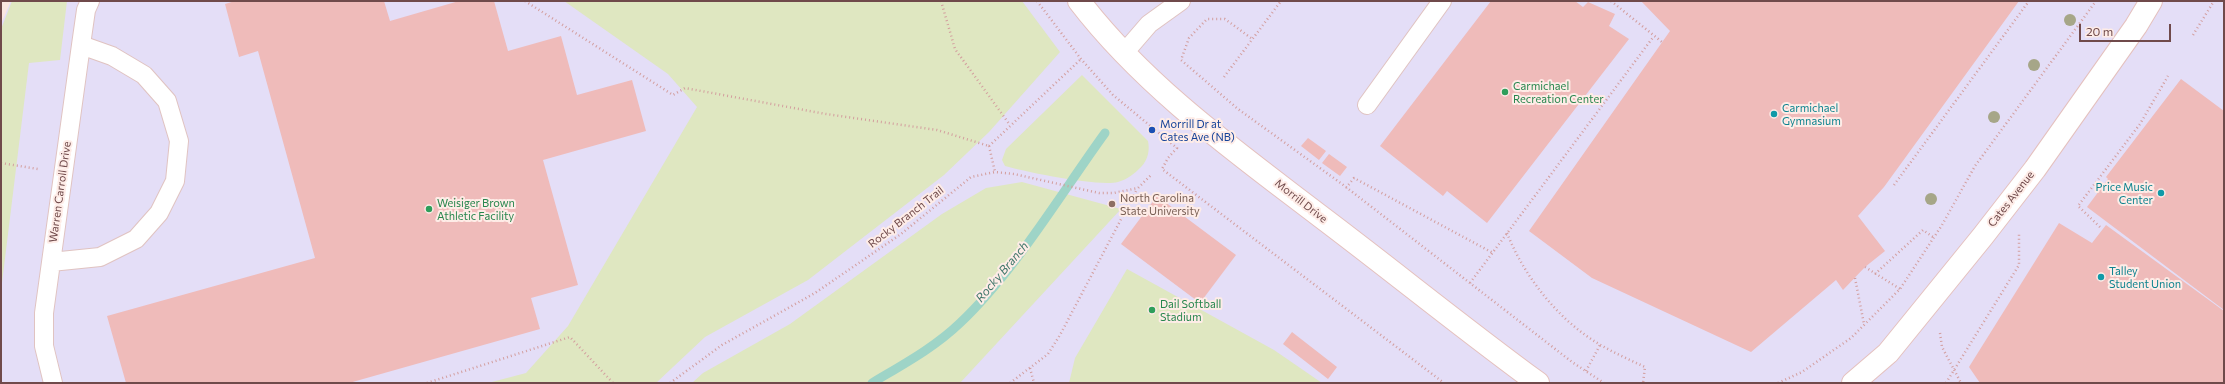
<!DOCTYPE html>
<style>
body{margin:0}
#map{position:relative;width:2225px;height:384px;overflow:hidden;background:#fbe7e1;font-family:Commissioner,sans-serif}
canvas{display:block}
.frame{position:absolute;inset:0;border:2px solid #704a4b;pointer-events:none}
.scale{position:absolute;left:2079px;top:24px;width:92px;height:18px;box-sizing:border-box;border:2px solid #704a4b;border-top:0;padding-left:5px;font-size:12px;line-height:14px;white-space:nowrap;color:#704a4b;-webkit-text-stroke:3px #feece7;paint-order:stroke}
</style>
<div id="map">
<canvas width="2225" height="384"></canvas>
<div class="frame"></div>
<div class="scale">20 m</div>
</div>
<script>
const context = document.querySelector('canvas').getContext('2d');
context.lineJoin = 'round';
function fillPath(path, color) { context.fillStyle = color; context.fill(path, 'evenodd'); }
function stroke(path, color, width, dash) { context.strokeStyle = color; context.lineWidth = width; context.lineCap = dash ? 'butt' : 'round'; context.setLineDash(dash || []); context.stroke(path); }
function write(font, color, halo, rows, align = 'center') {
  context.font = font + ' Commissioner,sans-serif'; context.lineWidth = 4; context.setLineDash([]); context.textBaseline = 'middle'; context.strokeStyle = halo; context.fillStyle = color; for (const [text, x, y, turn = 0] of rows) {
    context.save(); context.translate(x, y); context.rotate((+turn || 0) * Math.PI / 180); context.textAlign = isNaN(turn) ? turn : align; if (halo) context.strokeText(text, 0, 0); context.fillText(text, 0, 0); context.restore();
  }
}
const education = new Path2D(`
 M11 1H2224V383H1V24Z`);
const green = new Path2D(`
 M12 1H67L60 60 29 63 1 291V29Z
 M564 1H1022L1060 52 989 132 944 175 808 280 705 337 656 383H488L526 373 568 326 697 107 668 74Z
 M1082 75 1148 141C1150 150 1148 160 1141 167 1134 174 1128 179 1118 182 1099 187 1026 172 1005 166L1002 160 1006 149Z
 M1022 182 1121 209 960 383H692L703 373 790 324 942 214 986 188Z
 M1127 269 1274 350 1322 383H1069L1075 358Z`);
const stream = new Path2D(`
 M872 383C902 365 934 348 960 323 1015 271 1060 195 1105 133`);
const building = new Path2D(`
 M235 1H384L390 21 459 1H494L508 51 561 36 577 95 632 80 646 131 543 160 578 285 531 298 540 329 349 383H126L107 316 315 258 258 51 239 57 225 4Z
 M1491 1H1575L1583 7 1588 2 1615 14 1609 26 1629 39 1487 223 1447 191 1443 196 1380 146Z
 M1641 1H2019L1884 187 1858 216 1885 251 1865 267 1843 290 1836 280 1751 352 1592 278 1529 231 1670 31Z
 M2181 79 2224 111V310L2087 207 2108 179 2106 177Z
 M1308 138 1326 151 1319 160 1301 146Z
 M1329 154 1347 167 1340 176 1322 163Z
 M1157 196 1236 255 1200 303 1121 244Z
 M2059 223 2092 243 2106 225 2224 311V383H1980L1969 367Z
 M1292 332 1337 367 1328 379 1283 344Z`);
const path = new Path2D(`
 M525 1 673 95 685 88 826 114 937 130 989 146
 M941 1 955 49 1010 125
 M1037 1 1081 59 1113 95 1177 148 1168 158 1162 169 1444 383
 M1611 1 1662 42
 M2193 35 2214 1
 M1251 38 1225 19H1207L1189 38 1181 60 1238 109 1342 184 1572 362 1604 383
 M1224 77 1281 1
 M989 146 1081 59
 M989 146 995 172
 M1 163 38 169
 M1894 185 2029 1
 M1346 188 1354 178 1493 253
 M2100 227 2078 206 2140 124 2168 76
 M1507 233C1524 276 1558 320 1599 344 1614 353 1630 360 1645 367L1643 383
 M1865 267 1900 289
 M1875 274 1923 230 1933 237
 M1855 278 1864 324
 M1470 283 1654 36
 M1940 333 1942 347 1961 383
 M1030 368 1034 383
 M1586 371 1600 345
 M427 383 570 337 613 383
 M670 383 722 345 815 293 901 234 971 177 995 172 1014 174 1099 193H1114L1138 188 1152 174
 M1010 383 1048 354 1060 335 1137 189
 M1778 383 1802 372 1851 338 1900 289 1942 225 1975 166 2096 1
 M1946 383 2019 265V234`);
const lane = new Path2D(`
 M1124 53 1149 24 1181 1
 M1367 105 1442 1
 M51 262 100 257 136 239 159 213 175 181 179 141 167 101 144 75 112 56 81 45
 M53 383 44 346V313L81 45 86 10 90 1`);
const secondary = new Path2D(`
 M1079 1C1145 87 1235 151 1320 216 1393 271 1464 329 1538 383
 M1853 383 1888 353 1983 236 2035 169 2136 26 2151 1`);
const trees = [
 [2070,20],
 [2034,65],
 [1994,117],
 [1931,199]
];
const markers = [
 [1505,92,4,"#2e9e5b"],
 [1774,114,4,"#0f9aa8"],
 [1152,130,4,"#1a4fb4"],
 [2161,193,4,"#0f9aa8"],
 [1112,204,4,"#8d6e63"],
 [429,209,4,"#2e9e5b"],
 [2101,277,4,"#0f9aa8"],
 [1152,310,4,"#2e9e5b"]
];
const leisureNames = [
 ["Carmichael",1513,86],
 ["Recreation Center",1513,99],
 ["Weisiger Brown",437,203],
 ["Athletic Facility",437,216],
 ["Dail Softball",1160,304],
 ["Stadium",1160,317]
];
const cultureNames = [
 ["Carmichael",1782,108],
 ["Gymnasium",1782,121],
 ["Price Music",2153,187,"right"],
 ["Center",2153,200,"right"],
 ["Talley",2109,271],
 ["Student Union",2109,284]
];
const transitNames = [
 ["Morrill Dr at",1160,124],
 ["Cates Ave (NB)",1160,137]
];
const streetNames = [
 ["Warren Carroll Drive",60,192,-82],
 ["Cates Avenue",2011,199,-52],
 ["Morrill Drive",1301,201,38],
 ["Rocky Branch Trail",906,217,-38]
];
const educationNames = [
 ["North Carolina",1120,198],
 ["State University",1120,211]
];
const waterNames = [
 ["Rocky Branch",1002,272,-50]
];
fillPath(education, '#e4def7');
fillPath(green, '#dfe7c1');
stroke(stream, '#9ed4c7', 9);
fillPath(building, '#efbbba');
stroke(lane, '#e0c3c1', 20);
stroke(secondary, '#e5c1be', 24);
stroke(path, '#d39e9e', 2.5, [1, 3]);
stroke(lane, '#fff', 18);
stroke(secondary, '#fff', 22);
context.fillStyle = '#a6a688';
for (const [x, y] of trees) { context.beginPath(); context.arc(x, y, 6, 0, 2 * Math.PI); context.fill(); }
for (const [x, y, r, color] of markers) { const dot = new Path2D(); dot.arc(x, y, r, 0, 2 * Math.PI); context.fillStyle = color; context.fill(dot); stroke(dot, '#feece7', 1.5); }
write('11px', '#27864d', '#feece7', leisureNames, 'left');
write('11px', '#0d838f', '#feece7', cultureNames, 'left');
write('11px', '#164399', '#feece7', transitNames, 'left');
write('11px', '#704a4b', '#feece7', streetNames);
write('11px', '#785e54', '#feece7', educationNames, 'left');
write('italic 12px', '#3f766a', '#feece7', waterNames);
</script>
